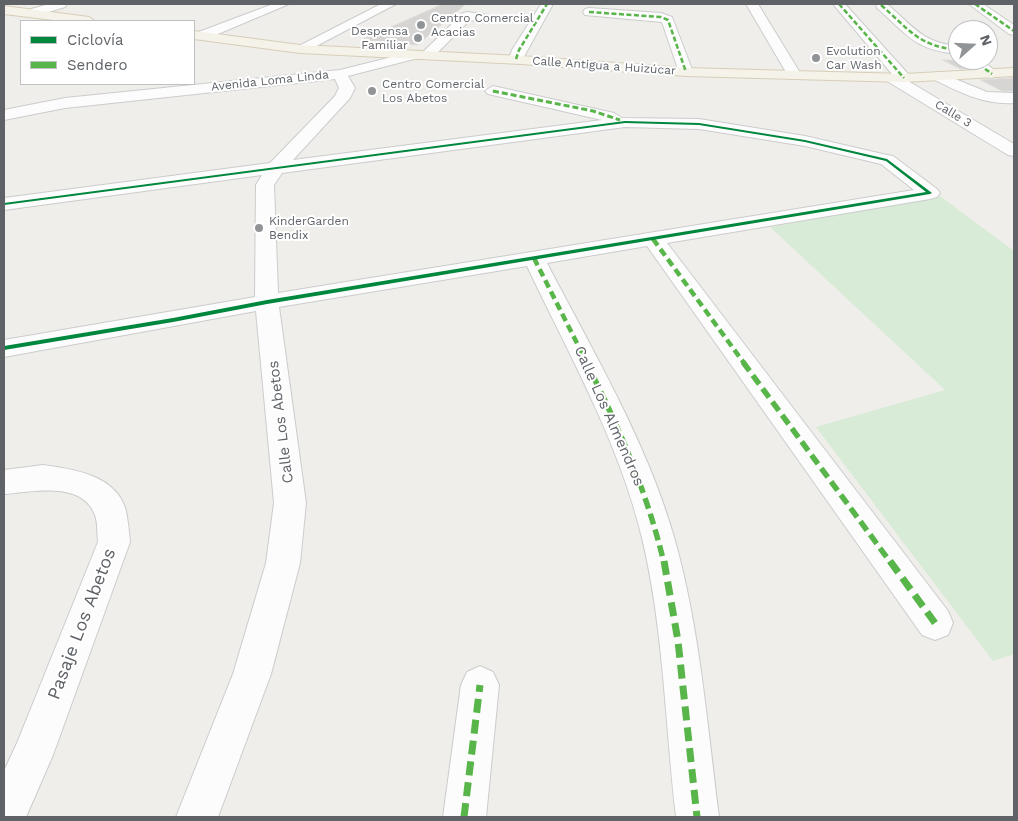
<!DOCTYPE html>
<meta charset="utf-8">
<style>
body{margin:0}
#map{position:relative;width:1018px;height:821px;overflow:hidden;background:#efeeea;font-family:"Work Sans",sans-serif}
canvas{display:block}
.frame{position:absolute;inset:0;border:5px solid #5f6368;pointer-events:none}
.legend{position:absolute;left:20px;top:20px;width:175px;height:65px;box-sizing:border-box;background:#fff;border:1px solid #bfc1c3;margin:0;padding:6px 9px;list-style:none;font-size:15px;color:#5f6368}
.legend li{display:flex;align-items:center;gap:10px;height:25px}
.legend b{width:25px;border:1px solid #bfc1c3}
.north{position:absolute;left:948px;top:20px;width:50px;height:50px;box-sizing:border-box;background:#fff;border:1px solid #bfc1c3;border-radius:50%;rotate:70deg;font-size:14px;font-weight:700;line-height:20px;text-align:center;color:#5f6368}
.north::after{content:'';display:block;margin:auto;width:18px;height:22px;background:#919496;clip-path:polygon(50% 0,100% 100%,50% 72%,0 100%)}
</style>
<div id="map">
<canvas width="1018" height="821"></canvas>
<div class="frame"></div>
<ul class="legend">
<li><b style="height:6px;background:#00873e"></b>Ciclovía</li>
<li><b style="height:6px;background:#58b549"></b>Sendero</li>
</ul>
<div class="north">N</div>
</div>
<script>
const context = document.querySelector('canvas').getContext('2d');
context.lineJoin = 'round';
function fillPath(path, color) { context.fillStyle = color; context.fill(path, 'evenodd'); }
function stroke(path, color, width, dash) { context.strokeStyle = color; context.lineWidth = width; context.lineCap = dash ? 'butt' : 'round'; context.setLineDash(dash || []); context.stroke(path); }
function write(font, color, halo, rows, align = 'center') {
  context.font = font + ' "Work Sans",sans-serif'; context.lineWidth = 4; context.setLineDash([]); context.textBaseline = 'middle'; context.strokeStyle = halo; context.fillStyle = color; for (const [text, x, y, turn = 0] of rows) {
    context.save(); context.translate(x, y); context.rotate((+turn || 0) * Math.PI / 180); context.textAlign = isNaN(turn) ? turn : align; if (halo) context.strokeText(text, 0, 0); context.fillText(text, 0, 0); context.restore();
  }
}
const green = new Path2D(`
 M940 196 1014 251V654L993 661 816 427 945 390 770 227Z`);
const building = new Path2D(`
 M443 4H466L417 45 362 40Z
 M943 60H964L973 68 961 69Z
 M1014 78V91H1002L981 80Z`);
const minor = new Path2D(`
 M49 4H67L65 7 32 17 26 13 28 10Z
 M273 4H289L206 39H196L194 36 196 33Z
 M381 4H396L305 52 300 53 293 49Z
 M541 4H553L521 62H511L509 59 512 50Z
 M746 4H758L802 76 800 79H790Z
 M833 4H845L909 75 911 78 908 81 1014 144V156L1008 155 887 81 885 78 892 74Z
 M876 4H887C913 26 922 43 958 46V54C914 50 908 35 877 8Z
 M969 4H983L1014 25V35L1009 34Z
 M589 8 661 13 672 17 693 72 686 76 679 72 662 22 585 15 583 12 585 9Z
 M467 12 488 15 494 19 488 23 470 20 432 58 422 57 348 76 355 88 350 98 293 160 602 120 488 94 485 91 493 86 614 113 622 118 699 119 805 136 887 155 893 156 937 189 940 193 937 197 930 199 667 243 948 611 953 623 948 635 935 640 922 635 647 246 547 263C593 352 646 440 674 537 700 628 707 724 719 817H676C665 724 664 630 642 538 619 442 569 355 527 266L279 307 306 503 300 563 271 674 218 817H176L233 674 266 563 274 503 256 311 4 357V340L255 297 256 185 262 175 4 210V198L270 163 335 96 339 88 335 79 65 108 4 120V110L65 98 340 70 416 51 422 53 463 13ZM625 127 699 129 805 146 881 164 914 190 278 293 274 185 282 173Z
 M966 60H982L999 74 992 78 987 77Z
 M938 72 987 92 1014 93V103C984 105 959 92 933 79L931 76 933 73Z
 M43 465C73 469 117 475 126 511 128 521 129 532 130 542L53 755 26 817H4V771L17 743 98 542C97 534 98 523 95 515 82 480 31 492 4 494V470Z
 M480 666 493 672 499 685 486 817H443L461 685 467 672Z`);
const major = new Path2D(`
 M4 6 89 17 95 21H62L4 14Z
 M194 31 300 45 521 56 686 68 904 74 1014 68V76L904 82 686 76 521 64 300 53 194 39Z`);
const quietFar4 = new Path2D(`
 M839 4 904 78
 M975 4 1014 31
 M881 5C910 30 918 46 958 50
 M589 12 661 17 668 20 686 72
 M516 59 519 50 547 4
 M973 60 992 74
 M493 91 496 92`);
const quietFar3 = new Path2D(`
 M493 91 593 111 620 120`);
const quietFar2 = new Path2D(`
 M653 239 744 363
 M534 258 587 363`);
const quietFar1 = new Path2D(`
 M586 362C619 427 647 492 664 563
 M743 362 891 563`);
const quiet = new Path2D(`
 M664 561 678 641 697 817
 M890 561 935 623
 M464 817 480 685`);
const cycleway = new Path2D(`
 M625 121 699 123 805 140 887 159 932 193 930 194 267 304 173 322 4 350V346L173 318 267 300 926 192 886 161 805 142 699 125 625 123 4 205V203Z`);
const markers = [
 [421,25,5,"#919496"],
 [418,38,5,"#919496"],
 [816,58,5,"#919496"],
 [372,91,5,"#919496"],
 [259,228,5,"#919496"]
];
const farPoinames = [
 ["Centro Comercial",431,18],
 ["Acacias",431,32],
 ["Despensa",408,31,"right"],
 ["Familiar",408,45,"right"],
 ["Evolution",826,51],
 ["Car Wash",826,65],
 ["Centro Comercial",382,84],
 ["Los Abetos",382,98],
 ["KinderGarden",269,221],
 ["Bendix",269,235]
];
const farStreetnames = [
 ["Calle Antigua a Huizúcar",604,66,4],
 ["Avenida Loma Linda",270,81,-6],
 ["Calle 3",953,114,31]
];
const streetNames = [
 ["Calle Los Almendros",609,416,66],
 ["Calle Los Abetos",281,422,-97]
];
const nearStreetnames = [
 ["Pasaje Los Abetos",82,624,-69]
];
fillPath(green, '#d8ebd6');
fillPath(building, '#d6d5d3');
stroke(building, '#deddd9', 1);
stroke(minor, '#cbcccc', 2);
stroke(major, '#d7ceb8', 2);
fillPath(minor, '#fdfcfc');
fillPath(major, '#f4f2e9');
stroke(quietFar4, '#58b549', 2.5, [5, 2.5]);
stroke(quietFar3, '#58b549', 3, [6, 3]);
stroke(quietFar2, '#58b549', 4.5, [8, 4.5]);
stroke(quietFar1, '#58b549', 5.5, [11, 5.5]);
stroke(quiet, '#58b549', 7, [14, 7]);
fillPath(cycleway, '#00873e');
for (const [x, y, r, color] of markers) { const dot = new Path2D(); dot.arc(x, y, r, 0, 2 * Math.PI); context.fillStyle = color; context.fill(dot); stroke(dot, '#fff', 2); }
write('12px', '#5f6368', '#fff', farPoinames, 'left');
write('12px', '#5f6368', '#fff', farStreetnames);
write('15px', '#5f6368', '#fff', streetNames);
write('18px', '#5f6368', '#fff', nearStreetnames);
</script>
